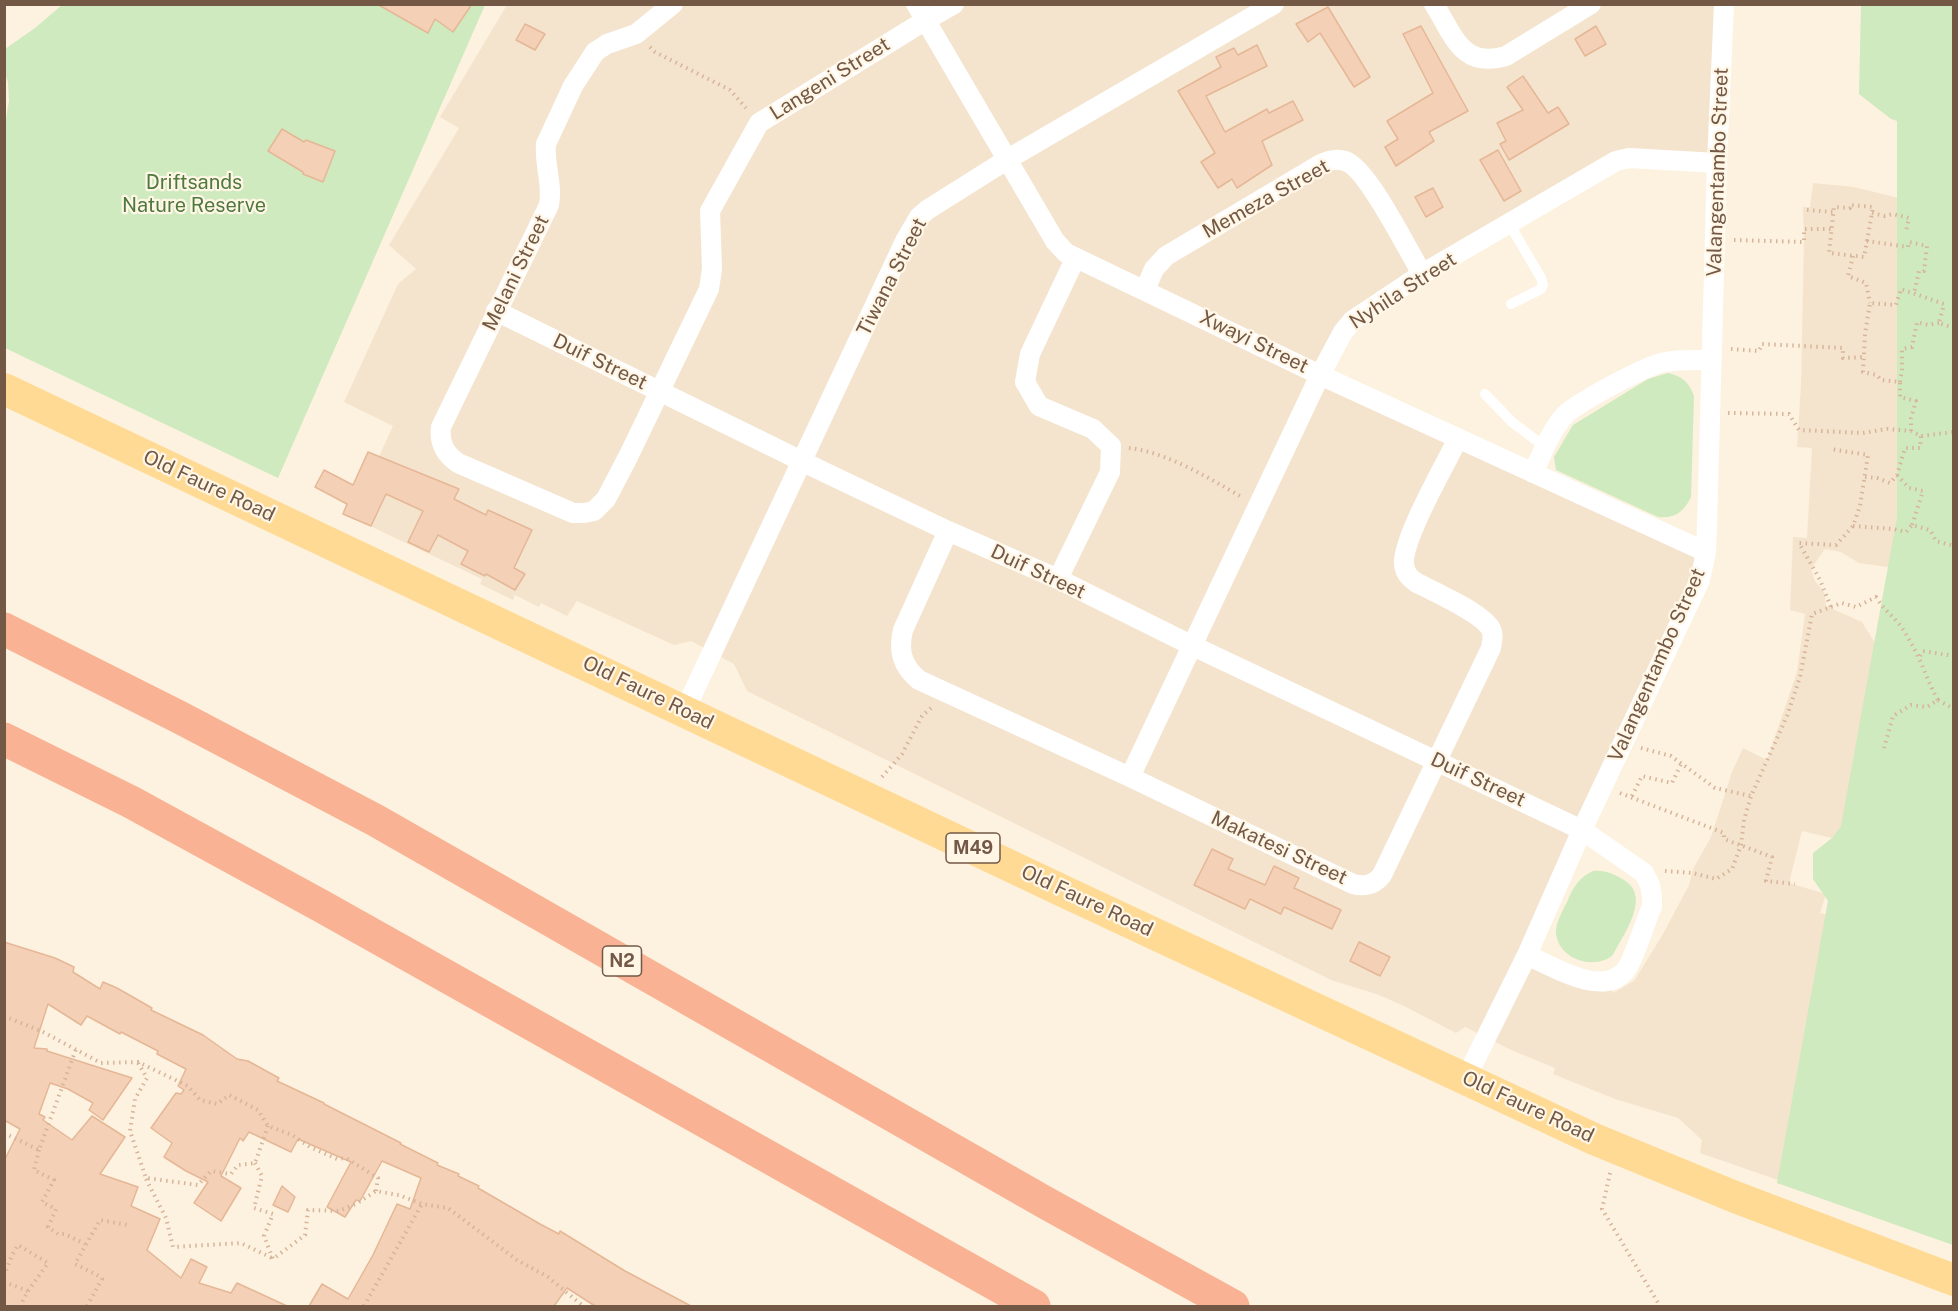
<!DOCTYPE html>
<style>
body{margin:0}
#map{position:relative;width:1958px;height:1311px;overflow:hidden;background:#fdf2df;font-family:"Public Sans",sans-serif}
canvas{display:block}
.frame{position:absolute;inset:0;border:6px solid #735846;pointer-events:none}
</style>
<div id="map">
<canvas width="1958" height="1311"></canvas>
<div class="frame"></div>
</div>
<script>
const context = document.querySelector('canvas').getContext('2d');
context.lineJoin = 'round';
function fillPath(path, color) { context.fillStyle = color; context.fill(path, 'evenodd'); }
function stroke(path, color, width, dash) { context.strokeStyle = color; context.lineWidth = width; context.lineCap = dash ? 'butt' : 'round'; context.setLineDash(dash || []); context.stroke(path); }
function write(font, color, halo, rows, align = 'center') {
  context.font = font + ' "Public Sans",sans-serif'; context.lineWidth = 4.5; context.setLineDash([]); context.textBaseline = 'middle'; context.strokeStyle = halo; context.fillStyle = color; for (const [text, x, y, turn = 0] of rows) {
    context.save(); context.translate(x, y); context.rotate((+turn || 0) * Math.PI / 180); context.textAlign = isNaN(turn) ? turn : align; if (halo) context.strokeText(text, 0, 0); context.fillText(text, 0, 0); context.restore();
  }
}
const residential = new Path2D(`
 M507 5H1723L1716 162 1630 156 1352 318 1317 375 1704 554 1526 952 1608 978 1613 993 1634 981 1663 934 1689 885 1693 869 1711 837 1732 772 1743 748 1767 760 1797 672 1805 614 1790 610 1793 537 1807 538 1812 448 1797 447 1801 384 1804 239 1803 207H1810L1813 183 1854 187 1911 201 1902 569 1859 563 1841 552 1825 549 1811 569 1815 581 1824 592 1826 606 1862 622 1890 667 1845 822 1832 838 1802 831 1789 883 1826 894 1820 913 1835 916 1856 1207 1700 1153 1702 1140 1678 1118 1615 1099 1553 1074 1555 1068 1509 1049 1465 1027 1456 1033 1404 1006 1379 995 1331 980 747 691 734 664 691 641 674 645 577 601 567 616 541 603 539 607 515 595 513 600 480 584 482 579 351 517 393 426 344 402 398 284 416 269 389 245 459 128 440 117Z`);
const green = new Path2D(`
 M62 5H485L278 478 5 348 4 131 9 101 8 82 5 74V49L35 28Z
 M1861 5H1953V1245L1777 1183 1828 901 1813 879V853L1832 838 1841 826 1897 517V121L1891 119 1859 94Z
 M1668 373C1682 376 1689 382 1694 396L1691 497C1684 512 1674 519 1658 517L1556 470 1554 457 1573 425 1648 379Z
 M1593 871C1605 870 1614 874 1624 880 1652 897 1623 935 1613 955 1594 971 1558 959 1556 933 1556 922 1562 912 1567 902 1573 888 1578 878 1593 871Z`);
const building = new Path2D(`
 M377 4H472L453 32 435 19 428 33Z
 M1328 7 1370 77 1354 87 1320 33 1308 42 1296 24Z
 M525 24 545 34 535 50 516 40Z
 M1421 26 1468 111 1429 132 1434 141 1396 166 1385 147 1398 139 1387 121 1433 93 1403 34Z
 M1596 26 1606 44 1585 56 1575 39Z
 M1257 45 1267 66 1206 96 1225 132 1267 109 1269 113 1293 101 1303 120 1262 141 1272 165 1237 188 1232 179 1218 188 1201 162 1215 153 1178 91 1221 67 1216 57 1234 48 1238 55Z
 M1523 76 1548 113 1558 107 1569 124 1509 160 1500 144 1506 141 1497 123 1523 110 1507 87Z
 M282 129 304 142 306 140 335 151 323 182 303 174V172L268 151Z
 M1498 150 1521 191 1504 201 1480 160Z
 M1433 188 1443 207 1426 217 1415 197Z
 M368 452 459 489 454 499 486 515 488 510 532 530 514 568 525 574 515 590 486 574 485 576 461 564 468 551 438 535 429 552 408 542 423 511 386 494 371 526 343 514 347 504 315 487 324 470 353 485Z
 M1212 849 1233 859 1228 869 1265 885 1274 866 1299 878 1294 888 1341 910 1332 929 1284 907 1281 914 1250 899 1245 909 1194 885Z
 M4 942 55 958 74 967 73 972 100 989 103 982 117 988 152 1008 151 1010 203 1035 237 1059 248 1061 279 1078 277 1081 324 1103V1104L401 1143 400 1144 438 1163 437 1165 459 1174 458 1176 479 1186 478 1188 540 1224 559 1234 560 1231 625 1271 691 1306H595L567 1288 554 1306H309L322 1284 348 1299 373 1255 397 1204 410 1209 421 1178 382 1161 360 1201 356 1200 345 1217 327 1207 351 1162 298 1139 291 1152 249 1132 243 1141 240 1138 221 1176 241 1188 221 1221 194 1203 208 1182 186 1171 164 1157 172 1143 151 1128 176 1093 181 1094 184 1090 178 1086 186 1069 157 1054 158 1051 121 1032 120 1034 87 1016 81 1025 48 1004 34 1048 47 1049V1051L132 1078 103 1120 89 1110 93 1103 68 1089 50 1083 39 1114 45 1117 43 1120 72 1140 92 1116 125 1137 100 1174 138 1187 131 1206 160 1219 147 1250 181 1278 191 1259 207 1267 199 1283 231 1293 237 1283 287 1306H4V1161L20 1129 4 1120Z
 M1359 942 1390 957 1380 976 1350 961Z
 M282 1186 295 1197 288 1212 273 1205Z`);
const path = new Path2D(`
 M650 47 655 52 730 90 746 108
 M1807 210 1833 212
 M1872 213 1885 216 1893 214 1909 218 1906 231
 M1734 240 1804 242V229H1832
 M1867 241 1873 207 1850 205V208L1834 207 1829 253 1864 257 1867 241 1908 247 1909 242 1927 246 1924 271H1919L1914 294
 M1853 256 1848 276 1866 283 1870 303
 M1731 349 1759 351 1762 344 1843 348V358L1864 357
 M1900 382 1902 370V349L1912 347 1917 322 1928 325 1939 323
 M1728 413 1789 414 1799 430 1863 433 1887 429 1911 431 1921 436 1954 432
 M1911 431V418L1916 401 1900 397V382L1881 380 1877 375 1863 372 1865 334 1870 303 1896 305 1901 289 1944 304 1939 323 1954 328
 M1129 448C1166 452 1209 478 1240 496
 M1897 475 1909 488 1923 491 1912 525
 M1865 477 1877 478 1890 483 1897 475 1905 448H1920L1921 436
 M1853 526 1893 529 1906 532 1912 525 1930 530 1936 541 1954 546
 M1831 607 1842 603 1856 607 1876 597C1883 609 1890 613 1898 623 1903 628 1907 636 1911 643 1922 661 1927 681 1938 700L1927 707 1911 705 1893 716 1884 748
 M1920 656 1923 651 1954 656
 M1938 700 1954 709
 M1641 748 1671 756 1715 788 1751 796
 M882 777 902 754 922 716 931 708
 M1620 793 1724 833V839L1772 857 1766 881 1795 884
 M1632 796 1642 776 1672 783 1681 764
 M1665 871 1693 873 1716 879 1732 869 1741 845 1744 820 1751 796 1787 716 1800 677 1812 614 1831 607 1820 580 1799 543 1836 545 1853 526 1860 506 1868 455 1830 449
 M4 1016 43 1032 101 1063 138 1062 188 1086 200 1100 217 1104 229 1095 258 1110 268 1126 292 1135 310 1147 337 1159 346 1158 378 1178 376 1191
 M138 1063 147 1078 135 1099 130 1131 146 1178 198 1185 211 1171 231 1174 238 1165 255 1163 268 1126
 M4 1133 39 1150 76 1049
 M39 1150 34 1170 54 1180 42 1202 56 1209 48 1227 58 1234H65L85 1244
 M255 1163 262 1176 254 1208 273 1214 264 1236 273 1259 305 1235 308 1210 338 1211 356 1204 376 1191 399 1195 422 1204 448 1208 517 1260 548 1277 583 1306
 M1610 1173 1602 1209 1660 1306
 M146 1179 166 1218 173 1247 241 1243 272 1258
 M4 1276 12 1255 18 1245 48 1263 28 1291
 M4 1282 28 1291 20 1306
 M87 1306 102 1279 99 1276 75 1264 100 1220 128 1225
 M364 1306 422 1204`);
const service = new Path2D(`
 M1510 225 1541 278 1543 285 1541 289 1511 304
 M1485 394 1512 422 1545 447`);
const minor = new Path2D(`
 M673 4 636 34 607 44 595 52 573 86 546 144C544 165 553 184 549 205L441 427C439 443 445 454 458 463L573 513H584L594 511 606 499 628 457 709 289 712 269 710 211 759 123 926 20 954 4
 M916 4 1055 241 1066 253 1320 375 1706 552
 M1434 4C1454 36 1462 69 1506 56L1591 4
 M1145 290 1154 269 1166 256 1319 165C1327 161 1336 158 1345 161 1367 167 1409 252 1422 274
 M496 311 824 472 948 531 1058 579 1193 646 1582 830 1644 873 1650 885 1652 897V906C1646 920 1633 962 1625 971 1602 998 1552 966 1527 955
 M1533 473C1542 454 1550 432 1564 416 1576 403 1647 365 1665 362 1680 359 1696 360 1711 360
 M948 531 903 630C898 651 902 666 919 680L1130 777 1353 884C1365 887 1374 885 1382 875L1491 648C1492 641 1494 635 1491 629 1482 613 1435 592 1417 583 1410 578 1405 574 1404 564 1402 539 1445 466 1458 438
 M1058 579 1110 472 1111 446 1093 429 1039 406 1025 382 1030 354 1075 259
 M685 710 905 241 919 217 927 210 1008 159 1274 4
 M1130 777 1320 375 1343 332 1353 320 1422 274 1616 161 1629 158 1717 163
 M1466 1078 1527 955 1582 830 1700 580 1706 552 1707 527 1717 163 1724 4`);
const primary = new Path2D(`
 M4 389 1065 892 1594 1139 1735 1197 1954 1280`);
const motorway = new Path2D(`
 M4 629 179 717 375 820 1046 1203 1233 1306
 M4 739 131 802 323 907 1034 1306`);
const shields = [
 [973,848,54],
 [622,961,39]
];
const shieldNames = [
 ["M49",973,848],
 ["N2",622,961]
];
const streetNames = [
 ["Langeni Street",830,79,-32],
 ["Valangentambo Street",1718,172,-88],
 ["Memeza Street",1266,199,-29],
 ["Melani Street",516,273,-64],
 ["Tiwana Street",892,277,-63],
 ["Nyhila Street",1403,291,-33],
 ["Xwayi Street",1254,342,26],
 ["Duif Street",600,362,26],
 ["Old Faure Road",209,486,25],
 ["Duif Street",1038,572,25],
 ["Valangentambo Street",1657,665,-66],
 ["Old Faure Road",648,693,26],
 ["Duif Street",1478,780,25],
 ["Makatesi Street",1279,848,25],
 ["Old Faure Road",1087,901,25],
 ["Old Faure Road",1528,1107,25]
];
const parkNames = [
 ["Driftsands",194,183],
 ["Nature Reserve",194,206]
];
fillPath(residential, '#f4e4cd');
fillPath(green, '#ceeabe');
fillPath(building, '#f3d0b6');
stroke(building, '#e6b796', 1.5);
stroke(path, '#d7b49a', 4, [1.5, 4.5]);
stroke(service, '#fff', 10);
stroke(minor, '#fff', 20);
stroke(primary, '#feda95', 32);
stroke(motorway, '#f9b294', 33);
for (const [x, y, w] of shields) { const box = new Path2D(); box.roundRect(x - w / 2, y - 15, w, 30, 4.5); context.fillStyle = '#fff6e6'; context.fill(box); stroke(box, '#735846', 1.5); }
write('bold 18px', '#735846', null, shieldNames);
write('20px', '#735846', '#fff6e6', streetNames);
write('20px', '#4e793e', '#fff6e6', parkNames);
</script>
